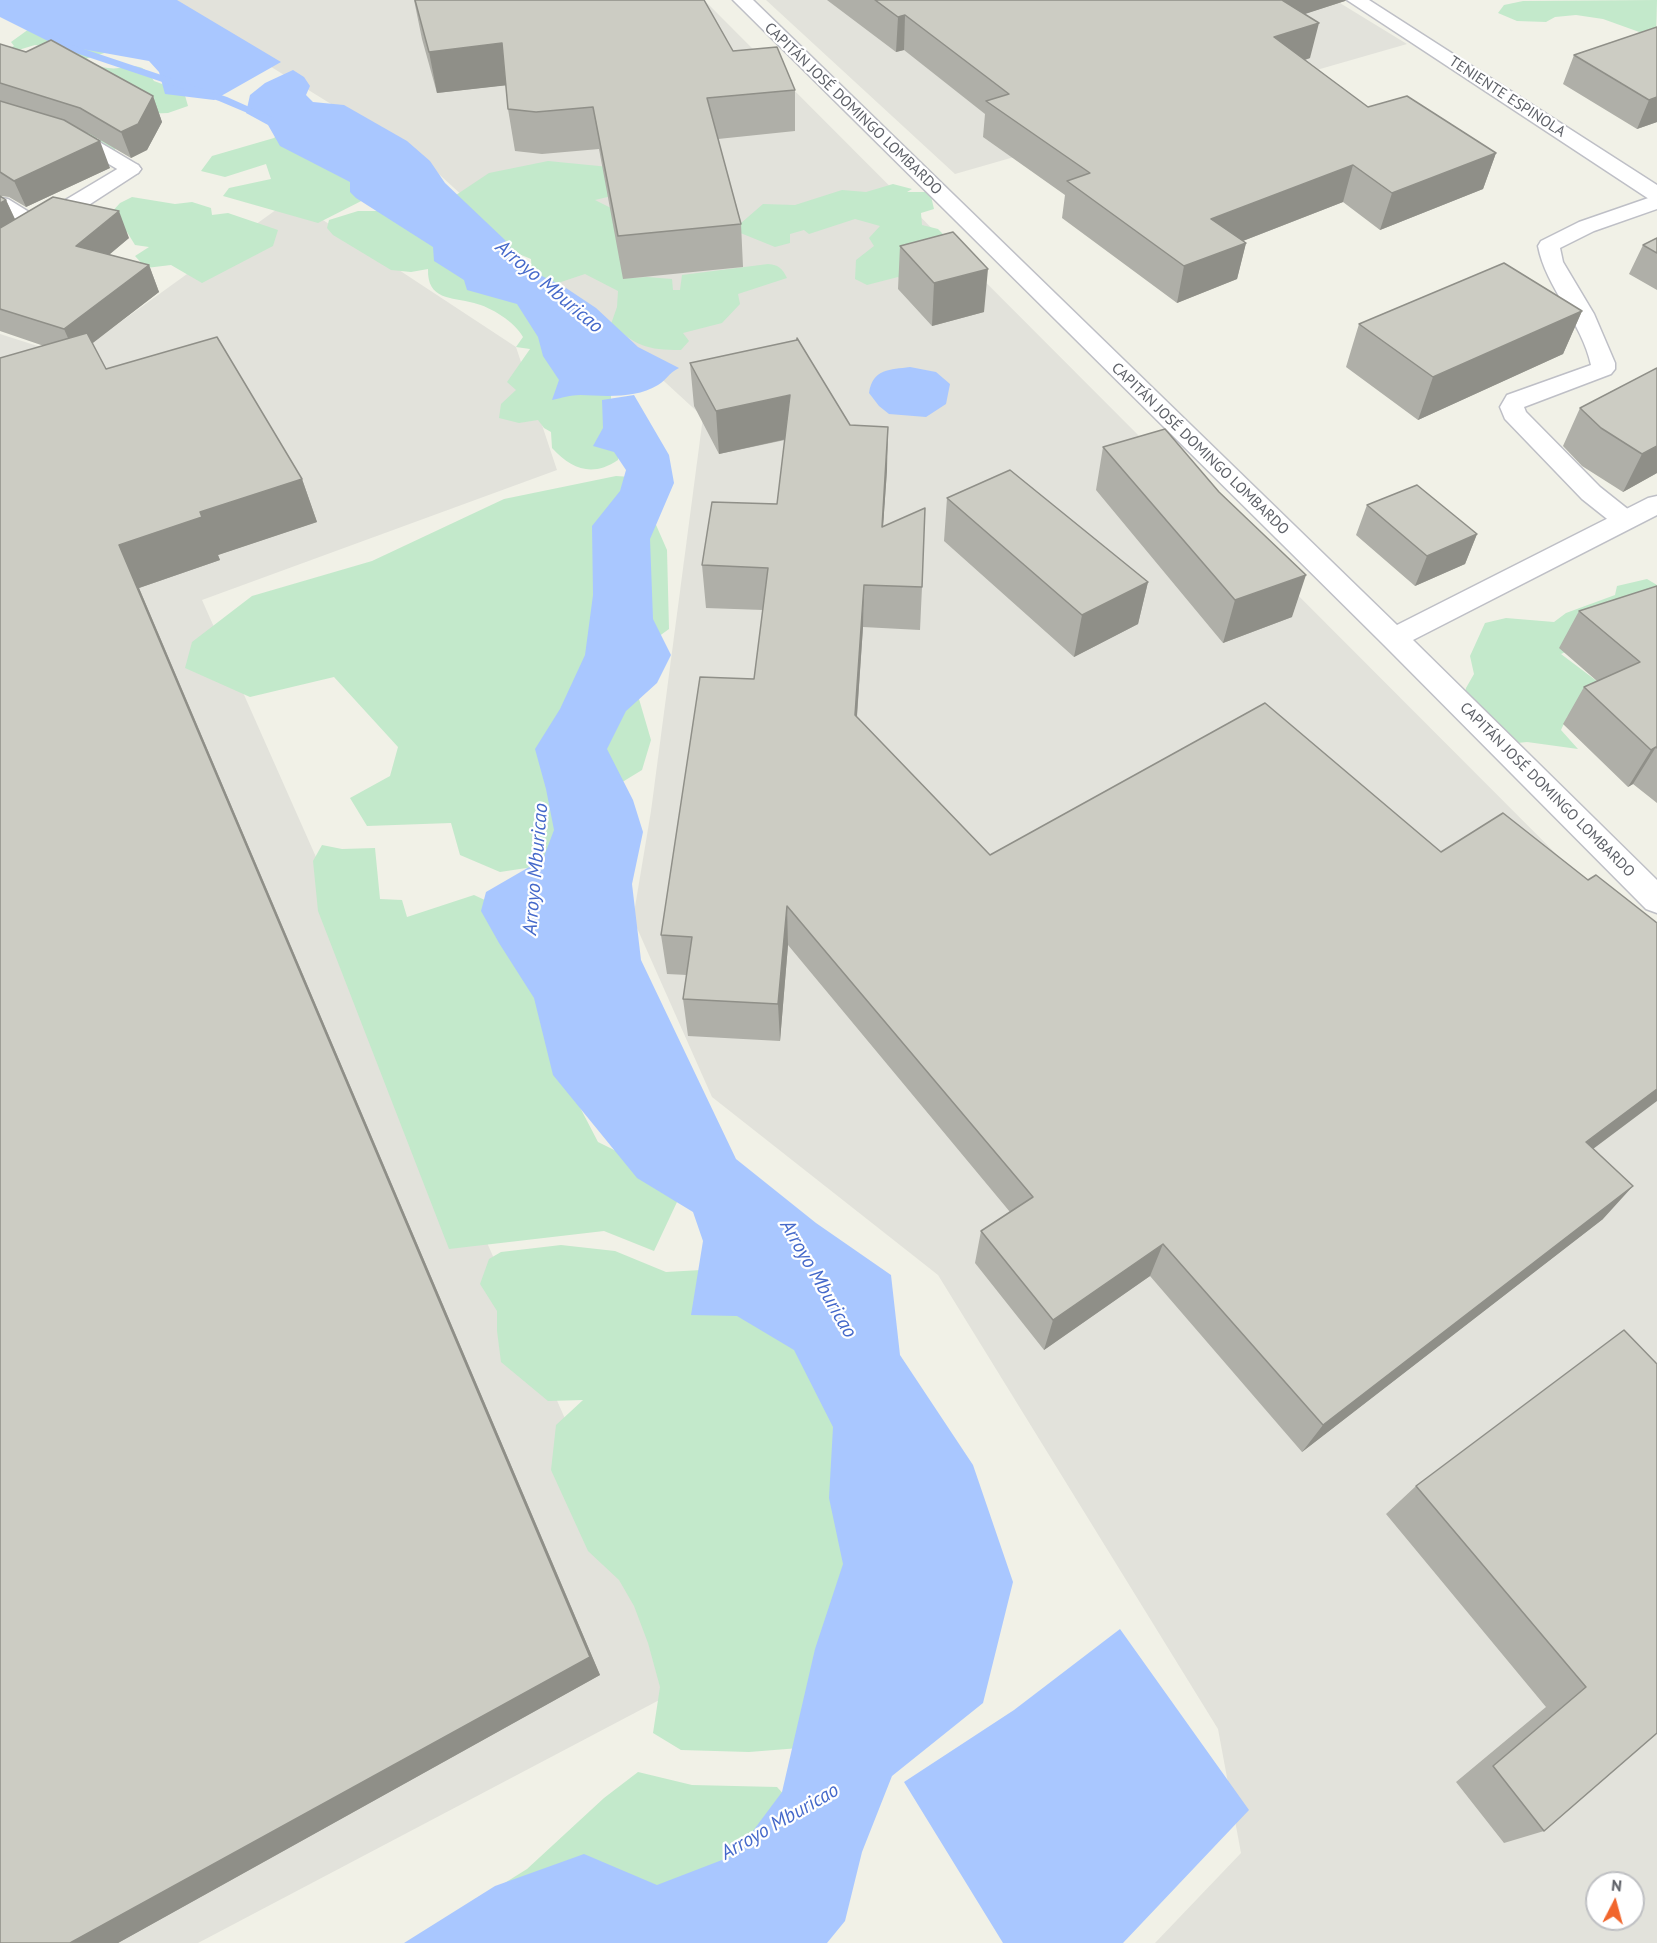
<!DOCTYPE html>
<meta charset="utf-8">
<style>
body{margin:0}
#map{position:relative;width:1657px;height:1943px;overflow:hidden;background:#f1f1e7;font-family:"PT Sans",sans-serif}
canvas{display:block}
.north{position:absolute;left:1585px;top:1871px;width:60px;height:60px;box-sizing:border-box;background:#fff;border:2px solid #bfc0c3;border-radius:50%;rotate:6deg;font-size:16px;font-weight:700;line-height:24px;text-align:center;color:#5e6168}
.north::after{content:'';display:block;margin:auto;width:21px;height:27px;background:#f1662d;clip-path:polygon(50% 0,100% 100%,50% 72%,0 100%)}
</style>
<div id="map">
<canvas width="1657" height="1943"></canvas>
<div class="north">N</div>
</div>
<script>
const context = document.querySelector('canvas').getContext('2d');
context.lineJoin = 'round';
function fillPath(path, color) { context.fillStyle = color; context.fill(path, 'evenodd'); }
function stroke(path, color, width, dash) { context.strokeStyle = color; context.lineWidth = width; context.lineCap = dash ? 'butt' : 'round'; context.setLineDash(dash || []); context.stroke(path); }
function write(font, color, halo, rows, align = 'center') {
  context.font = font + ' "PT Sans",sans-serif'; context.lineWidth = 4.5; context.setLineDash([]); context.textBaseline = 'middle'; context.strokeStyle = halo; context.fillStyle = color; for (const [text, x, y, turn = 0] of rows) {
    context.save(); context.translate(x, y); context.rotate((+turn || 0) * Math.PI / 180); context.textAlign = isNaN(turn) ? turn : align; if (halo) context.strokeText(text, 0, 0); context.fillText(text, 0, 0); context.restore();
  }
}
const industrial = new Path2D(`
 M163 0H704L1657 955V1943H1155L1241 1853 1218 1729 938 1275 712 1097 633 919 651 811 703 417 428 164ZM1597 1883H1633V1919H1597Z
 M766 0H1335L1407 44 955 174Z
 M291 199 516 347 557 470 202 600 684 1687 198 1943H0V334L72 357Z`);
const green = new Path2D(`
 M1657 0 1656 38 1603 19 1576 15 1555 17 1546 22 1517 21 1498 13 1504 5 1523 1Z
 M40 21 111 51 88 58 66 70 56 48 35 45 15 51 8 48 14 46 11 42Z
 M94 64C98 65 104 68 108 68 128 71 140 56 154 81L184 92 188 106 168 113 144 114 128 127 94 139 109 140 116 144 115 151 107 150 82 136 74 69Z
 M292 121 379 192 318 223 223 196 229 188 271 179 266 164 225 177 201 171 212 156 274 138Z
 M548 161 609 167 616 195 595 200 619 212 625 272 632 278 647 277 672 279 673 290H680L682 275 768 264C779 265 782 268 787 278L738 294 740 304 722 323 683 333 689 341 681 350C646 350 637 346 611 324L617 307 618 291 585 274 558 283 532 276 531 259 480 238 450 199 489 173Z
 M893 184 912 189 907 192H930L934 209 921 213 922 225 938 229 969 261 915 292 898 277 867 285 855 279 856 260 874 246 869 238 880 226 855 219 809 234 804 230 790 234V243L775 247 733 230 763 204 795 205 842 190 866 192Z
 M132 197 175 204 192 202 211 208 212 215 228 213 278 230 273 246 202 283 171 265 146 268 135 256 149 247 135 245 127 232 115 230 111 213 120 203Z
 M358 211H383L442 226 611 394V420L623 438 618 460C593 477 572 470 552 448L551 432 544 428 538 420 519 423 499 418 501 404 516 390 507 382 530 349 516 347 523 337C515 322 491 307 474 303 451 297 427 300 428 269L411 272 391 270 333 235 327 228 329 220Z
 M616 476 646 478V502L667 550 669 629 640 650 634 682 651 740 642 770 606 792 586 859 500 872 460 855 451 823 367 826 350 798 390 776 398 747 334 677 250 697 185 668 192 642 252 596 372 561 504 499Z
 M1647 579 1657 585 1654 613 1561 654 1602 685 1567 717 1561 730 1578 749 1527 742 1507 744 1461 712 1466 688 1474 674 1470 656 1485 623 1506 618 1554 622 1566 613 1615 595 1617 586Z
 M322 845 342 849 375 848 380 899 402 900 407 917 474 895 515 914 547 1044 598 1142 685 1185 654 1251 604 1231 449 1249 318 911 313 861Z
 M561 1245 615 1251 666 1272 737 1268 888 1470 812 1747 749 1752 681 1750 653 1733 660 1687 648 1643 634 1606 619 1580 588 1551 551 1470 556 1425 583 1400 548 1401 501 1362 497 1331V1311L480 1284 489 1259 501 1252Z
 M638 1772 692 1785 777 1787 791 1802 781 1872 409 1943 527 1869 604 1798Z`);
const water = new Path2D(`
 M0 0H177L281 62 214 100 165 94 159 72 149 61 54 44 0 17Z
 M293 70 304 77 310 86 306 95 313 102 344 105 407 141 430 161 445 183 505 240 525 268 563 286 596 308 638 347 679 368C667 374 667 380 658 385 635 399 605 396 580 395 571 395 561 398 552 400L559 380 543 356 538 337 517 304 467 290 464 280 434 261 433 247 356 198 350 192V182L280 146 268 125 246 113 250 95 265 83Z
 M910 367 936 372 950 384 946 404 926 417 889 414 879 406 869 393C873 368 890 370 910 367Z
 M634 395 669 455 674 483 650 539 653 619 671 655 657 683 626 711 607 749 633 800 643 832 632 884 641 960 736 1159 816 1223 891 1275 900 1355 973 1465 1013 1582 983 1703 892 1776 862 1852 845 1921 827 1943H404L495 1886 584 1854 657 1885 735 1855 782 1792 815 1649 843 1564 829 1498 833 1427 794 1350 737 1316 691 1315 703 1241 693 1212 637 1178 553 1075 534 998 499 943 481 911 486 892 543 859 554 830 546 789 535 749 560 709 585 655 593 595 592 526 620 491 626 470 614 452 593 446 603 428 602 400Z
 M1120 1629 1249 1810 1123 1943H1003L904 1782 1014 1710Z`);
const stream = new Path2D(`
 M47 32 69 44 227 97 274 118 268 121 264 120 219 101 61 48 43 37 42 35Z`);
const lane = new Path2D(`
 M0 108 89 136 138 165 141 169 138 173 131 175 124 173 75 144 0 121Z
 M1657 195V209L1594 231 1560 248 1563 262 1594 314 1615 363V369L1611 374 1524 407 1526 412 1600 487 1634 514 1638 520 1634 526 1625 529 1616 526 1582 499 1505 419 1500 407 1507 395 1591 365C1582 322 1546 288 1538 246L1541 241 1579 222Z`);
const street = new Path2D(`
 M733 0H753L1397 625 1648 498 1657 496V515L1413 640 1657 880V913L1646 909 1384 645Z
 M1347 0H1369L1657 185V200L1649 199Z
 M131 163 138 165 141 169 138 173 47 232 8 254 0 256V240L22 226 0 213V198L8 199 37 217 124 165Z`);
const wall = new Path2D(`
 M414 0 733 51 795 90V131L718 139 741 224 743 267 623 279 599 149 542 154 515 151 508 109 506 85 437 93 422 39Z
 M827 0H1346L1345 1 1304 14 1310 58 1305 60 1368 107 1496 153 1483 189 1380 230 1343 202 1243 241 1246 243 1237 279 1177 303 1062 218 1065 195 983 137 985 114 904 50 896 52Z
 M1657 27V122L1637 129 1563 84 1574 55Z
 M0 44 153 96 162 122 147 150 131 158 90 134 85 132 110 168 26 207 9 197 1 196 6 200 15 219 129 238 109 255 149 265 159 292 92 343 106 369 302 479 317 522 218 555 220 560 139 588 600 1675 118 1943 44 346 0 331Z
 M1657 238V290L1629 274 1643 245Z
 M900 246 984 312 932 326 898 289Z
 M1582 311 1563 354 1418 420 1346 367 1359 324Z
 M690 363 850 425 887 470 883 526 922 587 920 630 863 627 857 717 990 855 1594 1149 1603 1219 1302 1452 1150 1276 1044 1350 975 1263 981 1231 1010 1212 788 945 780 1041 688 1036 683 999 687 975 667 974 661 935 754 679 763 610 706 608 702 565 777 504 785 440 719 454 694 406Z
 M1657 368V473L1623 492 1582 466 1563 446 1580 408Z
 M1103 447 1292 617 1223 643 1096 490Z
 M947 498 1148 582 1138 624 1074 657 944 541Z
 M1367 505 1477 534 1465 564 1415 586 1356 535Z
 M1657 586V803L1633 784 1628 787 1563 724 1584 687 1597 681 1559 648 1579 611Z
 M1416 1486 1657 1733 1544 1831 1504 1843 1456 1782 1546 1707 1386 1514Z`);
const shadedWall = new Path2D(`
 M1268 0H1346L1345 1 1262 28Z
 M905 15 904 50 896 52 898 17Z
 M1319 23 1310 58 1266 72 1274 37Z
 M502 43 509 85 437 93 429 52Z
 M153 96 162 122 147 150 131 158 121 132Z
 M1657 97V122L1637 129 1649 100Z
 M100 141 110 168 26 207 14 181Z
 M1496 153 1483 189 1380 230 1392 193Z
 M1353 165 1343 202 1204 256 1211 219Z
 M6 200 18 226 0 237V203Z
 M119 211 129 238 87 273 76 246Z
 M1246 243 1237 279 1177 303 1184 266Z
 M149 265 159 292 76 356 64 329Z
 M988 269 984 312 932 326 934 283Z
 M1582 311 1563 354 1418 420 1433 377Z
 M790 395 791 438 719 454 716 411Z
 M888 427 887 470 880 570 882 527Z
 M1657 446V473L1623 492 1642 454Z
 M302 479 317 522 218 555 220 560 139 588 600 1675 118 1943H70L119 545 200 512Z
 M1477 534 1465 564 1415 586 1427 556Z
 M1306 575 1292 617 1223 643 1235 600Z
 M1148 582 1138 624 1074 657 1082 615Z
 M864 585 863 627 854 757 855 715Z
 M1656 747 1633 784 1628 787 1651 750Z
 M787 906 788 945 780 1041 778 1004Z
 M1657 1089V1101L1557 1176 1586 1142Z
 M1633 1186 1603 1219 1302 1452 1323 1425Z
 M1163 1244 1150 1276 1044 1350 1053 1320Z`);
const building = new Path2D(`
 M415 0H704L733 51 777 47 795 90 707 98 741 224 618 236 593 107 536 112 508 109 502 43 429 52Z
 M875 0H1282L1319 23 1274 37 1368 107 1407 96 1496 153 1392 193 1353 165 1211 219 1246 243 1184 266 1067 181 1090 173 986 101 1009 94 905 15 898 17Z
 M1657 27V97L1649 100 1574 55Z
 M51 40 153 96 138 124 121 132 80 108 0 83V44L26 52Z
 M0 101 64 120 100 141 14 181 0 172Z
 M0 196 6 200 0 203Z
 M53 197 119 211 76 246 149 265 64 329 0 309V228Z
 M953 232 988 269 934 283 900 246Z
 M1657 238V253L1643 245Z
 M1504 263 1582 311 1433 377 1359 324Z
 M87 333 106 369 217 337 302 479 200 512 202 517 119 545 590 1657 70 1943H0V358Z
 M797 338 850 425 888 427 882 527 925 508 922 587 864 585 855 715 990 855 1265 703 1441 852 1503 813 1588 880 1596 875 1657 923V1089L1586 1142 1633 1186 1323 1425 1163 1244 1053 1320 981 1231 1033 1197 787 906 778 1004 683 999 692 937 661 935 700 677 754 679 768 568 702 565 712 502 777 504 790 395 716 411 690 363 797 340Z
 M1657 368V446L1642 454 1601 428 1580 408Z
 M1165 429 1219 492 1306 575 1235 600 1103 447Z
 M1010 470 1148 582 1082 615 947 498Z
 M1417 485 1477 534 1427 556 1367 505Z
 M1657 586V748L1656 747 1651 750 1584 687 1640 662 1579 611Z
 M1624 1330 1657 1364V1733L1544 1831 1493 1766 1586 1687 1416 1486Z`);
const farStreetnames = [
 ["TENIENTE ESPINOLA",1507,97,33],
 ["CAPITÁN JOSÉ DOMINGO LOMBARDO",853,109,44],
 ["CAPITÁN JOSÉ DOMINGO LOMBARDO",1200,449,44],
 ["CAPITÁN JOSÉ DOMINGO LOMBARDO",1547,790,45]
];
const waterNames = [
 ["Arroyo Mburicao",549,287,40],
 ["Arroyo Mburicao",536,869,-85],
 ["Arroyo Mburicao",818,1279,60],
 ["Arroyo Mburicao",780,1822,-30]
];
fillPath(industrial, '#e2e2db');
fillPath(green, '#c3e9cb');
fillPath(water, '#a9c7ff');
fillPath(stream, '#a9c7ff');
stroke(lane, '#bebfc6', 3);
stroke(street, '#bebfc6', 3);
fillPath(lane, '#fff');
fillPath(street, '#fff');
fillPath(wall, '#afafa8');
fillPath(shadedWall, '#8f8f88');
fillPath(building, '#ccccc3');
stroke(building, '#8f8f88', 1.5);
write('15px', '#5e6168', '#fff', farStreetnames);
write('italic 20px', '#4569ca', '#fff', waterNames);
</script>
